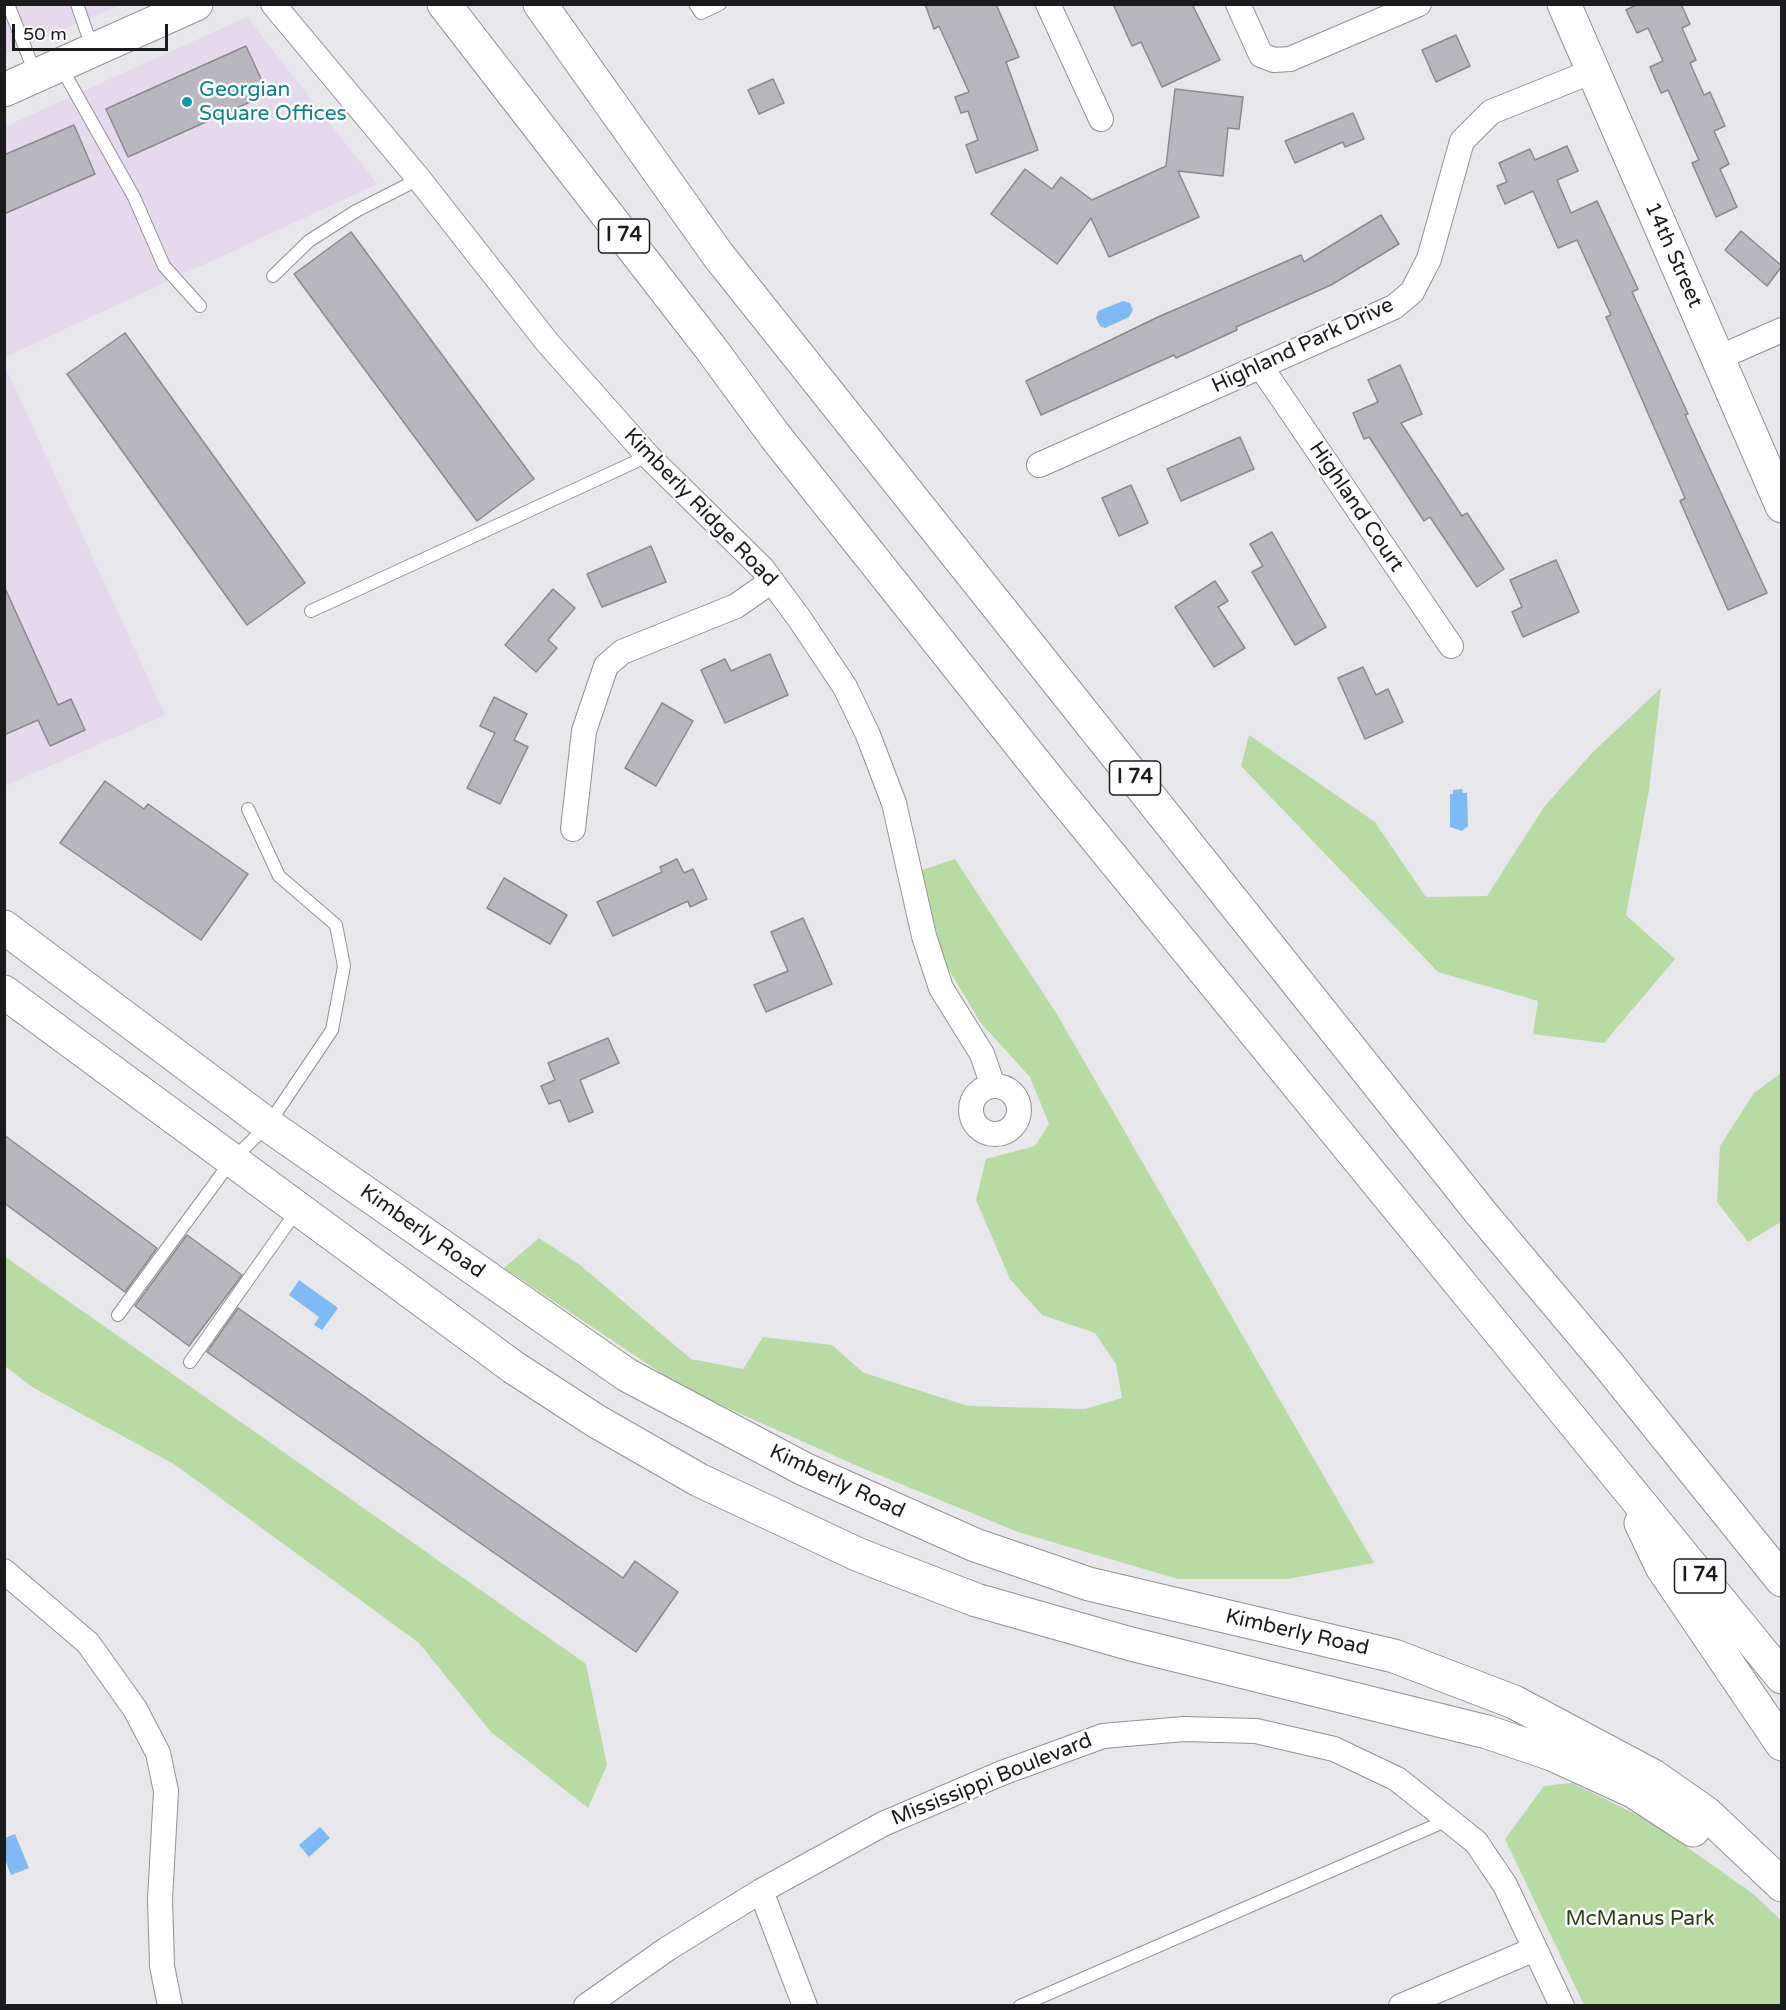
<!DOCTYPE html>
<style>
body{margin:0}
#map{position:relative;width:1786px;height:2010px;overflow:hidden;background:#e8e7ec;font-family:"Varela Round",sans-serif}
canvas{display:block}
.frame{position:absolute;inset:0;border:6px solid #1b1b1d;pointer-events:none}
.scale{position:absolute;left:12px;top:24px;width:156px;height:27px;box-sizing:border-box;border:3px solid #1b1b1d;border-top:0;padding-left:8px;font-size:18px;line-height:21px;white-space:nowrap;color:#1b1b1d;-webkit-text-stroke:4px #fff;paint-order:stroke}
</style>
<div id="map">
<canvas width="1786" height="2010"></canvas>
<div class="frame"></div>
<div class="scale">50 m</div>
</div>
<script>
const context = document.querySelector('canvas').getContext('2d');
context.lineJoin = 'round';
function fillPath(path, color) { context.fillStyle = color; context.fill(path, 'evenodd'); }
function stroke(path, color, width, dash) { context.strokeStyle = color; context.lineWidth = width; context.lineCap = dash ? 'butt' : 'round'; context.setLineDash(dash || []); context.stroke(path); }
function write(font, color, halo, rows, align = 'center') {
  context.font = font + ' "Varela Round",sans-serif'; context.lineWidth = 5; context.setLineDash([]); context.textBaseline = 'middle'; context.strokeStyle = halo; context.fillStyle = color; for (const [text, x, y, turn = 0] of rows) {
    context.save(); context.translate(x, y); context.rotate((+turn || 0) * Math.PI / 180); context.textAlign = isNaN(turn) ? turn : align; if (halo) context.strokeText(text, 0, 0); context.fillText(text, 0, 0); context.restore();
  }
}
const commercial = new Path2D(`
 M5 5H120L5 55Z
 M247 17 377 184 5 357 4 127Z
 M4 364 165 715 5 786H4Z`);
const green = new Path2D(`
 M1661 688 1649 790 1626 915 1675 959 1604 1043 1533 1034 1538 1001 1438 972 1241 766 1249 735 1375 822 1426 897 1487 896 1544 807 1592 753Z
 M955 859 1058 1016 1374 1563 1287 1579H1178L1018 1532 862 1468 685 1389 504 1268 539 1238 580 1265 691 1359 743 1369 763 1337 832 1345 864 1373 968 1406 1085 1409 1122 1398 1116 1364 1095 1333 1042 1315 1010 1279 976 1200 986 1159 1035 1146 1049 1124 1030 1077 980 1022 942 958 919 871Z
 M1781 1073V1222L1748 1242 1717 1202 1720 1146 1754 1093Z
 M4 1256 586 1664 607 1765 588 1808 491 1732 419 1643 174 1464 32 1387 5 1366Z
 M1572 1783 1650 1821 1752 1893 1781 1920V2005H1584L1505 1839 1544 1786Z`);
const water = new Path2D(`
 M1123 301 1130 303 1133 310 1129 317 1105 328 1100 326 1096 318 1098 311Z
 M1462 789 1463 793H1467L1468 826 1462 831 1450 827V794H1453V790Z
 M299 1280 338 1308 322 1330 314 1325 319 1317 289 1295Z
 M320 1827 330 1838 309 1857 299 1845Z
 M15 1834 29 1868 11 1875 5 1859V1838Z`);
const building = new Path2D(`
 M925 4H996L1019 57 1006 62 1038 150 976 173 966 145 978 140 968 111 961 113 955 97 969 92 939 26 934 29Z
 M1113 4H1192L1220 60 1162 87 1141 42 1132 46Z
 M1638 4H1681L1690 24 1682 28 1696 60 1690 63 1704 95 1710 92 1725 126 1714 131 1729 164 1720 169 1737 207 1716 217 1692 163 1699 160 1668 90 1661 93 1650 67 1663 61 1648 28 1637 33 1626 10Z
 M1456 35 1470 66 1436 82 1422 50Z
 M246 46 268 94 128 157 106 109Z
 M773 79 784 103 759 114 748 90Z
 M1175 89 1243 97 1239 129 1228 128 1223 176 1178 171 1199 217 1109 257 1091 218 1057 264 991 214 1025 169 1052 189 1061 177 1092 200 1166 166Z
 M1353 113 1364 139 1345 147 1343 142 1295 163 1285 141Z
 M74 125 95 174 4 214V155Z
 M1567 146 1578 171 1557 180 1571 213 1597 201 1638 289 1632 292 1688 414 1685 415 1767 593 1728 610 1680 501 1685 498 1606 317 1611 315 1577 240 1558 248 1533 191 1505 204 1497 186 1507 182 1499 163 1530 149 1535 160Z
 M1381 215 1399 244 1331 285 1236 327 1237 330 1176 358 1174 355 1041 415 1026 381 1158 317 1301 255 1304 262Z
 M1741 231 1782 266 1767 286 1725 250Z
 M351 232 534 479 477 521 294 274Z
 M125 333 305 583 247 625 67 374Z
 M1400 365 1422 414 1401 423 1462 516 1467 513 1504 569 1477 587 1430 517 1424 521 1369 437 1364 439 1353 413 1378 402 1368 380Z
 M1240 437 1254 469 1181 501 1167 469Z
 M1131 485 1148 523 1119 536 1102 498Z
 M1272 532 1326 627 1295 645 1252 572 1263 566 1250 544Z
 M651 546 666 582 602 607 587 574Z
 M1556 560 1579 612 1523 637 1512 612 1522 607 1510 580Z
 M1215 581 1228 601 1218 607 1245 648 1214 667 1175 607Z
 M4 586 58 705 71 699 85 730 50 746 38 720 4 735Z
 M553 589 575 608 548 640 557 648 536 672 505 645Z
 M770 654 788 695 725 723 701 670 725 659 731 671Z
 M1363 667 1376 695 1388 689 1403 722 1365 739 1338 678Z
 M494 697 527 714 514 740 528 747 500 804 467 788 495 733 480 726Z
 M662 703 693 721 656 786 625 768Z
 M105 781 144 809 148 804 248 874 201 940 60 843Z
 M677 859 684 873 693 869 707 899 690 907 688 901 613 936 597 902 662 872 660 867Z
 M504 878 567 915 550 944 487 908Z
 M803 918 832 984 766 1012 754 985 788 971 771 932Z
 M608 1038 619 1063 580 1080 593 1112 569 1122 560 1100 549 1104 541 1086 555 1080 548 1063Z
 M4 1135 157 1248 125 1292 4 1203Z
 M187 1235 242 1275 189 1346 135 1306Z
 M238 1308 623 1578 635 1561 678 1592 636 1652 207 1352Z`);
const lane = new Path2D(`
 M8 4 35 73
 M77 4 93 50
 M695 4 701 13 720 4
 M61 67 134 197 164 266 200 306
 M273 276 309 241 356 211 419 179
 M311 611 648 456
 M118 1315 232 1160 268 1125 332 1030 344 966 336 925 279 876 248 809
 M190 1362 298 1209
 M1020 2006 1450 1819`);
const street = new Path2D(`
 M273 4 419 179 547 342 648 456 762 568 799 618 845 687 868 735 894 803 924 936 941 988 982 1054 993 1086
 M1048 4 1101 119
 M1238 4 1261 55 1274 60 1290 59 1419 4
 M1718 358 1782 330
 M1261 367 1451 646
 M1039 465 1394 307 1412 292 1429 259 1462 141 1491 112 1593 71
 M573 829 584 731 606 666 622 652 736 606 772 581
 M971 1110a24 24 0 1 1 48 0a24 24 0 1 1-48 0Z
 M4 1571 88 1643 135 1709 158 1753 166 1791 160 1899 162 1966 170 2006
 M761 1891 805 2006
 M586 2006 667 1949 761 1891 883 1824 1002 1773 1103 1736 1184 1729 1256 1731 1334 1749 1397 1779 1476 1842 1505 1885 1562 2006
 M1401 2006 1535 1949`);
const secondary = new Path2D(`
 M1564 4 1782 506
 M4 90 196 4
 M4 927 268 1125 627 1375 804 1469 975 1545 1089 1584 1394 1656 1514 1702 1653 1776 1706 1813 1782 1885
 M4 992 513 1367 596 1421 699 1480 859 1555 976 1600 1131 1644 1487 1732 1552 1754 1633 1791 1693 1830`);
const highway = new Path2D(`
 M444 4 712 350 775 436 1051 783 1782 1677
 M540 4 718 255 1481 1213 1607 1363 1782 1580
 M1641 1523 1662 1567 1782 1744`);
const markers = [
 [187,102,6,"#0f9aa8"]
];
const shields = [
 [624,236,51],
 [1135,778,51],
 [1700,1576,51]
];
const shieldNames = [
 ["I 74",624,236],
 ["I 74",1135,778],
 ["I 74",1700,1576]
];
const cultureNames = [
 ["Georgian",199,90],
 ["Square Offices",199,114]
];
const streetNames = [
 ["14th Street",1673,255,66],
 ["Highland Park Drive",1303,346,-25],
 ["Highland Court",1356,507,56],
 ["Kimberly Ridge Road",700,508,46],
 ["Kimberly Road",422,1232,35],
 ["Kimberly Road",837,1482,25],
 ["Kimberly Road",1297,1633,13],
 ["Mississippi Boulevard",992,1780,-22]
];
const parkNames = [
 ["McManus Park",1640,1919]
];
fillPath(commercial, '#e4d9ed');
fillPath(green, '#b8dba4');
fillPath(water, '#7fbaf4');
fillPath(building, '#b8b7bd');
stroke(building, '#8a898e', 1.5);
stroke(lane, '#929196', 14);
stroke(street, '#929196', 26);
stroke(secondary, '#929196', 35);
stroke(highway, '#929196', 35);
stroke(lane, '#fff', 12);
stroke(street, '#fff', 24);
stroke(secondary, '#fff', 33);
stroke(highway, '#fff', 33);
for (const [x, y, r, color] of markers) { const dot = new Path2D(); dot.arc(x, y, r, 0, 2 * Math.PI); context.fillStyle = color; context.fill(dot); stroke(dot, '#fff', 2); }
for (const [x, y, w] of shields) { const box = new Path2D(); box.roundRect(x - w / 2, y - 17, w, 34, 4.5); context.fillStyle = '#fff'; context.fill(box); stroke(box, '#1b1b1d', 1.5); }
write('bold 20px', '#1b1b1d', null, shieldNames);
write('21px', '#0d838f', '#fff', cultureNames, 'left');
write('21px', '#1b1b1d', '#fff', streetNames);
write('21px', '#274313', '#fff', parkNames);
</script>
